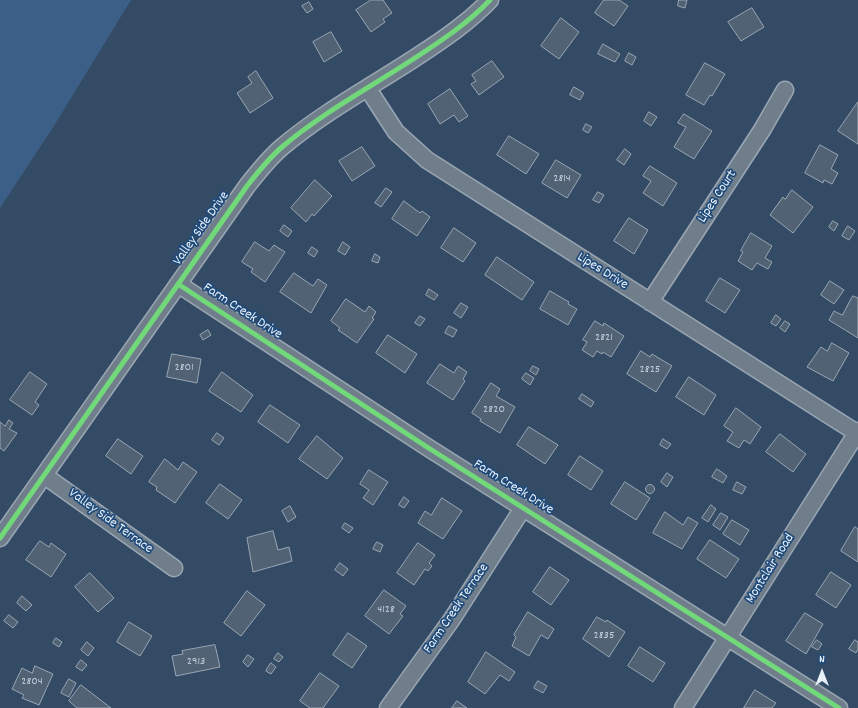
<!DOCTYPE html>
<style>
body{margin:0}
#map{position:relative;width:858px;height:708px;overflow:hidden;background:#344b65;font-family:Dekko,sans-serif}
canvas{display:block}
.north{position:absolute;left:802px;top:652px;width:40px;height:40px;-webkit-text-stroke:3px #1f4a7a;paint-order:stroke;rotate:0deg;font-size:11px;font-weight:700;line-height:16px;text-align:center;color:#e8f1f8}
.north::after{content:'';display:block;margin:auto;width:14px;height:18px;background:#e8f1f8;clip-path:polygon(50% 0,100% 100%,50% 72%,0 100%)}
</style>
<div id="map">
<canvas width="858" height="708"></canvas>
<div class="north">N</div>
</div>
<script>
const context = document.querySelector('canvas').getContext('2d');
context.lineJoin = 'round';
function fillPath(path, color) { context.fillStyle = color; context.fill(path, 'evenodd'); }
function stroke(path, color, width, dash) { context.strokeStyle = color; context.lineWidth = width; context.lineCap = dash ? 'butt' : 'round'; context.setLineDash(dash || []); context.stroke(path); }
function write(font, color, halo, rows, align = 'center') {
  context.font = font + ' Dekko,sans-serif'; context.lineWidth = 3.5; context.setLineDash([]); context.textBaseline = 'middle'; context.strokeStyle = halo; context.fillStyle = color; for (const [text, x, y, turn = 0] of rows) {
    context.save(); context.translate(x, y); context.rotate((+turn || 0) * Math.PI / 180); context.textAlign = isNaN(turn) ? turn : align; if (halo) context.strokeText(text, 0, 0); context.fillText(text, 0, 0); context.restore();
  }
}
const green = new Path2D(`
 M0 0H131L52 129 0 208Z`);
const building = new Path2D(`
 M371 0H383L392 13 383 19 385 22 371 32 356 10Z
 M604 0H619L628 6 614 26 595 13Z
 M679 0H687L685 8 678 6Z
 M309 2 313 9 307 13 302 6Z
 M752 8 764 27 741 41 728 22Z
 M561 18 579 32 559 59 541 46Z
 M331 32 342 51 324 62 313 42Z
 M603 44 620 54 615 62 598 54Z
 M629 53 636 57 632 65 625 61Z
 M492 61 504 77 479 95 471 84 476 81 472 75Z
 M705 63 725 74 712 96 710 95 704 105 686 95Z
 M256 71 273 98 250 113 237 93 252 83 248 77Z
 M574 87 584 93 580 100 570 95Z
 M450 89 468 116 459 122 454 115 440 124 428 104Z
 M858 102V144L838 131Z
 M649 112 657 117 651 126 644 121Z
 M684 114 712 131 694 159 674 147 686 127 678 123Z
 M586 124 592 127 588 133 583 130Z
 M509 136 539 154 526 174 497 155Z
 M820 145 838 155 831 169 838 173 832 184 824 180 823 183 805 173Z
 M362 147 375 166 352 181 339 161Z
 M625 149 631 154 624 165 617 160Z
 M556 160 581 175 567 198 542 183Z
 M650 166 677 183 663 206 643 193 651 181 643 176Z
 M315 180 332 196 314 216 312 214 306 222 291 208Z
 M386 188 392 192 381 207 375 203Z
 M792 190 813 207 793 233 770 215 783 197 785 199Z
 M598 192 604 195 599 203 593 200Z
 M404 201 420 213 422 211 430 217 417 236 392 219Z
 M629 218 648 230 634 254 614 241Z
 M833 221 838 224 834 231 829 227Z
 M284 225 292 231 288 237 280 231Z
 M848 226 855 231 849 240 842 236Z
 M454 228 476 243 463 262 441 248Z
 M751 233 772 246 765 258 772 262 768 269 757 263 752 270 738 261 743 252 741 251Z
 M255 242 269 251 274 245 285 252 265 282 251 272 253 269 242 262Z
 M343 242 350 247 345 255 338 251Z
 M312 247 318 251 314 257 308 253Z
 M375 254 380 257 378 263 372 261Z
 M497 257 534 282 522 300 485 275Z
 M294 273 313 286 318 279 327 285 311 313 280 292Z
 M720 278 740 290 725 313 706 301Z
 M830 281 844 290 834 304 821 295Z
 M429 289 438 295 434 300 426 295Z
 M550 291 569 302 568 304 577 309 568 325 540 309Z
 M853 296 858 298V338L829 320 834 311 842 315Z
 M346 299 365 312 369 306 376 312 372 318 374 319 357 343 338 330 340 328 331 321Z
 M461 303 468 307 461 318 454 313Z
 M776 315 781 319 776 326 771 323Z
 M420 316 425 319 420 326 415 323Z
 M595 321 603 326 604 323 624 336 611 357 603 352 602 354 597 351 593 357 582 350 587 342 583 340Z
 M785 321 790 324 785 332 780 328Z
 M449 326 457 330 453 337 445 333Z
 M208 330 211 335 203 340 200 335Z
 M388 335 417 354 405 373 376 353Z
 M832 343 849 353 833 381 807 367 821 347 827 351Z
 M641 351 650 357 652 354 672 366 656 392 627 374Z
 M172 354 201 359 197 383 167 377Z
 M440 364 454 373 458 366 467 372 463 379 465 381 453 400 427 383Z
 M533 366 539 369 536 375 530 371Z
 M30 372 47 384 35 402 39 405 32 415 10 400Z
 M222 372 253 395 241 412 209 391Z
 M526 373 534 378 530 385 522 379Z
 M689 377 716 395 704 415 676 397Z
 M491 383 500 389 496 396 515 407 500 433 480 421 481 419 472 413Z
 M582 394 594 402 591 407 579 399Z
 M270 405 300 425 288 443 258 422Z
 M736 408 761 427 750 444 744 440 739 448 727 441 733 432 724 426Z
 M9 420 13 423 9 429 17 433 4 451 0 448V422L5 426Z
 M529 427 558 445 545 464 517 445Z
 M217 433 224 438 219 445 212 440Z
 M780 434 806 454 793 472 766 452Z
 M317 436 343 458 327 479 299 459Z
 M118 439 143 456 131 474 106 456Z
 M663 439 671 444 667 449 660 445Z
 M580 456 603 471 591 490 568 475Z
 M165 459 178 470 183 462 197 472 175 503 156 490 157 487 149 482Z
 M717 469 727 476 723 483 712 477Z
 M369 470 388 482 373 505 363 498 369 490 360 484Z
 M667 473 673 477 667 487 661 482Z
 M625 482 650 498 636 520 611 504Z
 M737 482 746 487 742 494 733 490Z
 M220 484 242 500 228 519 206 503Z
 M645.5 489a4.5 4.5 0 1 1 9 0a4.5 4.5 0 1 1-9 0Z
 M404 497 409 501 404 508 399 505Z
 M442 498 462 511 443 539 418 523 425 511 431 515Z
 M711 505 716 509 708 522 702 518Z
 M290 506 296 517 288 522 282 511Z
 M665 512 683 525 688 517 698 523 682 549 653 533Z
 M721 513 728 517 720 530 713 525Z
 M732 520 749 530 740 545 723 534Z
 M345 523 353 528 349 533 342 528Z
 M855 527 858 529V562L841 551Z
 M273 531 278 550 289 547 292 561 253 572 247 538Z
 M710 540 739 559 726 578 697 559Z
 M40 541 49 547 51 543 66 554 51 577 26 560Z
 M377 542 383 545 380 552 373 549Z
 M418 543 435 555 429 563 432 566 428 571 425 569 414 585 397 573Z
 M340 563 348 569 343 576 335 570Z
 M550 567 569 580 551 605 533 592Z
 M831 572 851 585 836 608 816 595Z
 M90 573 114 598 98 612 75 587Z
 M384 590 406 606 400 614 403 616 389 634 365 616Z
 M247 591 265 605 241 636 224 623Z
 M22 596 32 605 26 611 17 603Z
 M528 612 554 629 548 639 541 635 529 656 512 646 516 637 514 635Z
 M805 613 823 624 806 654 786 641Z
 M9 615 18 622 13 628 4 621Z
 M597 617 606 622 607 620 625 632 609 657 583 639Z
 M129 622 152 636 140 656 117 642Z
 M348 633 367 646 352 668 333 655Z
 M56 638 62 642 59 647 53 643Z
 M817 640 822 644 818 650 812 647Z
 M855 640 858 642V649L856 653 849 649Z
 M87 642 94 648 88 656 81 650Z
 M215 645 220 667 176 676 172 656 183 654 182 651Z
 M640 647 665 663 653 682 628 666Z
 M486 652 515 672 509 681 500 675 485 694 468 682Z
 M278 653 283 657 279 662 274 659Z
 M248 655 254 659 248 667 243 662Z
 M81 660 87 665 82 671 76 667Z
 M271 663 276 667 271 674 266 671Z
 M35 666 53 674 39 705 22 698 24 695 12 689 22 668 32 673Z
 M320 673 339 686 323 708H310L300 701Z
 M69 679 76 683 69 697 61 693Z
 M538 681 547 686 543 693 534 688Z
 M81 685 111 708H77L69 701Z
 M755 690 776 703 772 708H744Z
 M457 701 467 708H452Z`);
const minor = new Path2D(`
 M368 89 396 132 427 160 857 433
 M178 284 427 447 839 708
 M650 302 762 130 785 90
 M45 476 174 568
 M0 538 247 186C258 172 268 159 282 147 322 113 374 85 418 56 444 39 469 22 490 0
 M388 708 452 619 523 508
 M683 708 858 431`);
const cycleway = new Path2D(`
 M178 284 427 447 839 708
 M0 538 247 186C258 172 268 159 282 147 322 113 374 85 418 56 444 39 469 22 490 0`);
const numberNames = [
 ["2814",562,179],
 ["2821",604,338],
 ["2801",184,368],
 ["2825",650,370],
 ["2820",494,410],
 ["4128",386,610],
 ["2835",604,636],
 ["2913",196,662],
 ["2804",32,682]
];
const streetNames = [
 ["Lipes Court",718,197,-57],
 ["Valley Side Drive",202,229,-55],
 ["Lipes Drive",602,272,32],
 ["Farm Creek Drive",242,312,33],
 ["Farm Creek Drive",513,488,32],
 ["Valley Side Terrace",110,522,36],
 ["Montclair Road",771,569,-58],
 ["Farm Creek Terrace",457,609,-56]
];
fillPath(green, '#3b5f87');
fillPath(building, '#516275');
stroke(building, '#9aa6b3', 1);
stroke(minor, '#9aa6b3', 19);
stroke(minor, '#707e8c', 16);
stroke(cycleway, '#71d979', 5);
write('12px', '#c2cdd7', null, numberNames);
write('14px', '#e8f1f8', '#1f4a7a', streetNames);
</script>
